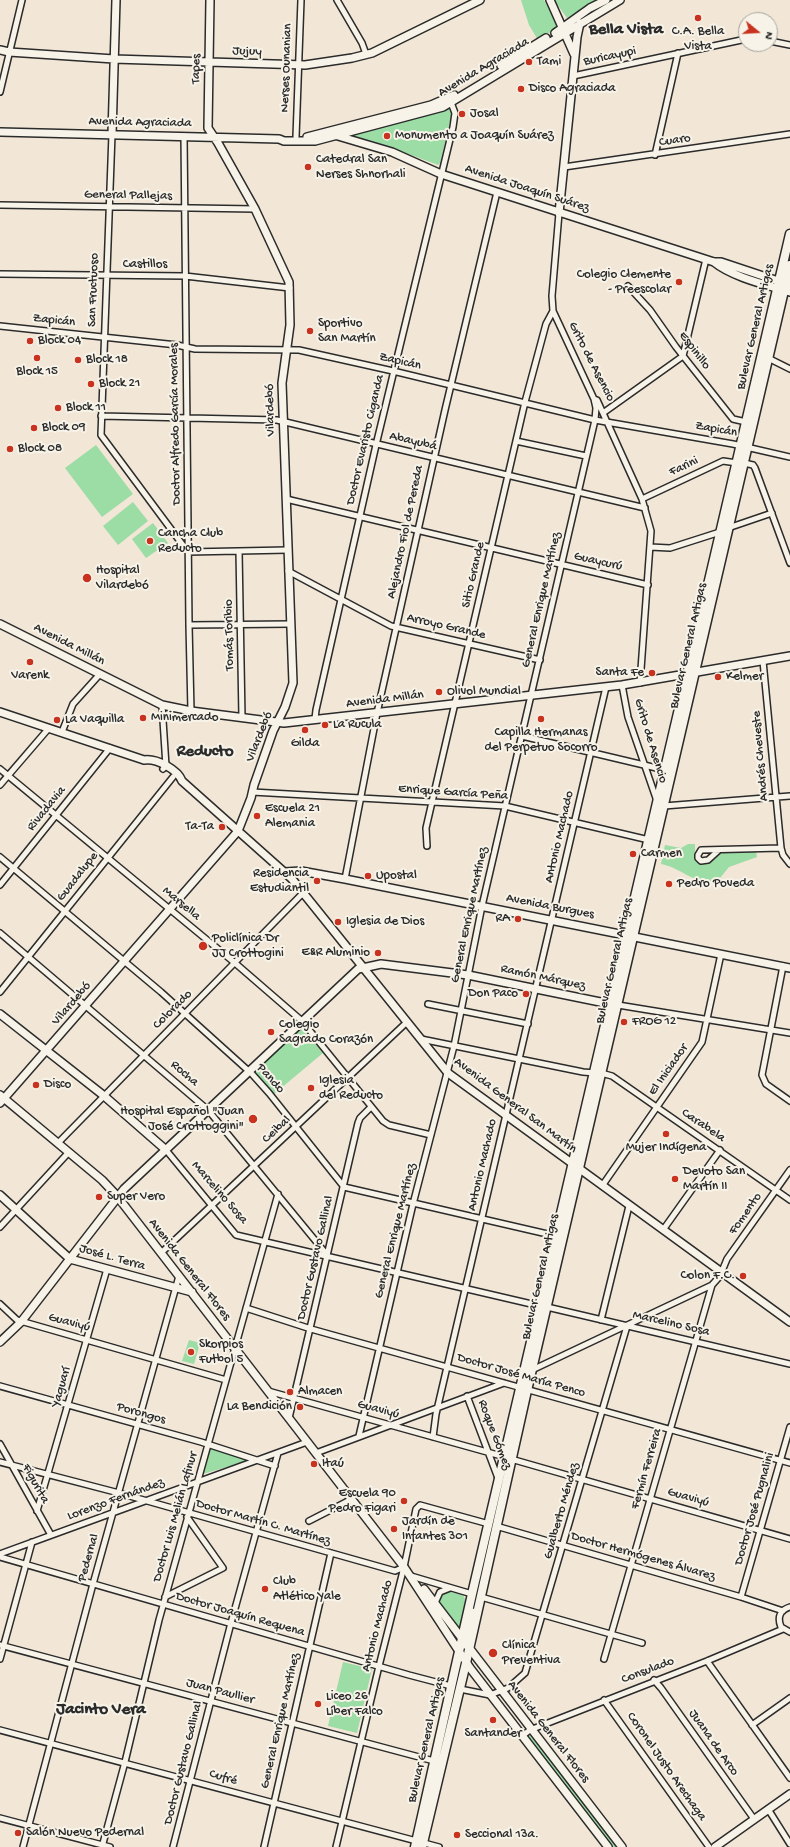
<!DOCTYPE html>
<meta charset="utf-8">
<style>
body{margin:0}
#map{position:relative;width:790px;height:1847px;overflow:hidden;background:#f2e6d6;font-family:"Gochi Hand",sans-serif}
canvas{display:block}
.north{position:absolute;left:738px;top:12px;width:40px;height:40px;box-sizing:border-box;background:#f7f3e8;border:1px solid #a5a39c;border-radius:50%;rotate:108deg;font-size:11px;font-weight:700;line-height:16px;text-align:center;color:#2b2b2b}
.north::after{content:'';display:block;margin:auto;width:14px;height:18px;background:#c8321e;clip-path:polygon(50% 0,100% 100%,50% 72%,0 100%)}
</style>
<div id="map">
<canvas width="790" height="1847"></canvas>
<div class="north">N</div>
</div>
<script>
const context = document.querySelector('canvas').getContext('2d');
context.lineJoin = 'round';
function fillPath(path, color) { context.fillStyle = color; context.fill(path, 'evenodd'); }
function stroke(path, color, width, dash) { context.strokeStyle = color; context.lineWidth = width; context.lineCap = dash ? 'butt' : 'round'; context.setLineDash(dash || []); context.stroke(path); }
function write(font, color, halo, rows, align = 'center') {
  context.font = font + ' "Gochi Hand",sans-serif'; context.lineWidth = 4; context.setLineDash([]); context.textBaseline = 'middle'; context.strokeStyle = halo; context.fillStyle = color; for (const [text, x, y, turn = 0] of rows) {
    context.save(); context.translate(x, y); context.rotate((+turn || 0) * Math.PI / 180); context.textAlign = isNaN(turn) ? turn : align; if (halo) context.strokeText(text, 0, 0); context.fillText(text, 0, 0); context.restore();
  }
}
const green = new Path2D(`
 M521 0H544L558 24V27L538 40 529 25Z
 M554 0H597L567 18Z
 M448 108 451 111V117L440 163 438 165 387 146 350 135Z
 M96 445 133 494 102 517 65 468Z
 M133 502 148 521 118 545 103 526Z
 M153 523 168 543 146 558 132 539Z
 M688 844H695C695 858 695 869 712 861 717 859 719 853 725 852 734 849 747 851 756 851L757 857 729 867 716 883C695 885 680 867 661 864L665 845 681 848Z
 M301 1028 323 1053 274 1094 255 1072Z
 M189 1340 200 1343 194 1364 182 1361Z
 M210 1447 251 1460 203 1474Z
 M448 1591 463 1595 466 1601 460 1627 457 1626 438 1601 441 1593Z
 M343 1662 372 1669 357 1733 328 1726Z
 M529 1736H531L617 1847H612L527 1738Z`);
const street = new Path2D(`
 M337 0 362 43 366 54
 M770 41 790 45
 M573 76 746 39
 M0 92 22 0
 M112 134 101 435 188 552 288 550
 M184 136 189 625 191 711
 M296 137 301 0
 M655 155 678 53
 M564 167 790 134
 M0 205 255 209
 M559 213 552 296 553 311 594 399 597 400 642 499 651 531 640 683
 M0 274 185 276 290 288
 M628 286 650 310 676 347 733 419 746 422
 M0 326 177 345 195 349 299 350 393 371 595 420 733 444 790 457
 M768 358 790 369
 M603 413 683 356 706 259
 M101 416 277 420 645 508
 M516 441 586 456
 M744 463 753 465 755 468 790 563
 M286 499 648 585
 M642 499 723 461 737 463
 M728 528 772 513
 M650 547 670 548 720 532
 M239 551 242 718
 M288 571 391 626 540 660
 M189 625 290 624
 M763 661 781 848
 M622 685 628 717 657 801
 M162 705 166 766 163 769
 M315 719 316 710 376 445 453 127 455 113 450 100
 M62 732 73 704 100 674
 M522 736 665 770
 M0 769 235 963 302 1021 383 1121 389 1125 431 1135
 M0 785 49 728
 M252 792 505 806 649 840
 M664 806 790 796
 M427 846 426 828 432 802 525 402 546 324 553 311
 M719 850 708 860 701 861 698 858V855L701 850 781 848 783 855 790 864
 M0 857 161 992 252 1074 269 1093 344 1187 556 1236
 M345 879 377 713 445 410 497 192
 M0 885 110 748
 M0 933 208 1110 328 1256
 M783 966 762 1075 766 1084 790 1101
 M0 992 173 777
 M428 1004 528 1024
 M618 1005 790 1033
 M421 1039 583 1072 595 1073
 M601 1073 612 1076 790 1200
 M58 1143 303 893
 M166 1150 236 1235 540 1306
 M602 1186 702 1042 721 954
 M0 1227 69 1152
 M663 1230 720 1150
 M161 1253 407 1022
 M0 1304 17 1320 226 1380
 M547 1307 790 1364
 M246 1308 311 1329 790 1463
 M601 1320 629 1206
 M532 1370 712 1285 720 1276 727 1259 790 1170
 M0 1386 201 1442 275 1466
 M268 1391 505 1457
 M467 1396 498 1478
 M289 1418 358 1123 360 1118 371 1107
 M359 1436 413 1204 454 1046 482 906 595 420 596 408 594 399
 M433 1437 436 1414 606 687
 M0 1444 51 1535
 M316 1453 504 1383
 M511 1459 790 1539
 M0 1462 119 1493 395 1571 404 1567
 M37 1511 107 1269
 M309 1521 352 1499
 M496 1526 741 1597 783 1611
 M0 1554 307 1442
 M0 1557 409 1675 451 1686
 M411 1576 472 1594
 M165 1597 223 1568 187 1517
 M481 1597 642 1643
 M741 1597 790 1427
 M435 1603 440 1592 450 1588
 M790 1607C780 1610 777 1617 781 1627L790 1632
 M0 1645 434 1761
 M0 1659 32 1542
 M604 1659 712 1285
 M707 1661 790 1778
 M654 1680 661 1688 754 1819
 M460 1689 490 1695 508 1688 525 1673 627 1326
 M604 1700 709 1847
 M752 1725 790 1698
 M0 1730 439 1847
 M522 1736 530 1730 707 1661 783 1629
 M768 1809 790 1844
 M0 1818 110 1847
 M23 1847 93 1584 179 1276
 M102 1847 125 1762 159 1620 278 1194
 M173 1847 231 1623 278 1453
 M264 1847 331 1553
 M336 1847 379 1666 404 1567 416 1509 420 1505 489 1524`);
const secondary = new Path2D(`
 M550 0 574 54
 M555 33 590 8 606 0
 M0 50 9 52 114 59 305 65 352 58 372 53 480 0
 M501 66 546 38
 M0 132 279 139 284 141H315L443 107 620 0
 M112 134 116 0
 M338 136 392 152 441 174 714 262H721L790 285
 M307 137 431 105 454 95
 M559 213 577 37 580 23
 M714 262C732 277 767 285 790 292
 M0 624 162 705 191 711 284 723 622 685 790 656
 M0 712 144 760C157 758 178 770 182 781L292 879 448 1073 790 1322
 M285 872 301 871 345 879 790 968
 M0 1014 103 1095 166 1150
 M0 1095 102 1180 117 1196 404 1567 470 1668 608 1847
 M0 1103 238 831 251 798 254 785 273 731 285 707 293 683 282 383 290 325 289 282 255 209 218 143 208 128 210 0
 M0 1195 70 1259 192 1292
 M0 1342 21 1322 124 1189 358 969 381 964 468 975 615 1005
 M424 1589 622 1847
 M465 1645 472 1612
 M715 1847 790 1794`);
const primary = new Path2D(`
 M415 1847 472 1594 790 234
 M422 1847 466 1663 526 1395 790 265`);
const markers = [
 [698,18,4,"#c8321e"],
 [529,62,4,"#c8321e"],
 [521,89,4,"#c8321e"],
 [462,114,4,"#c8321e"],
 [387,136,4,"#c8321e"],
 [308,167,4,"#c8321e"],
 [679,282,4,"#c8321e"],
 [310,331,4,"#c8321e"],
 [30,341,4,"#c8321e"],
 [37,358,4,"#c8321e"],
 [78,360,4,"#c8321e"],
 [91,384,4,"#c8321e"],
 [58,408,4,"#c8321e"],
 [34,428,4,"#c8321e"],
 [10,449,4,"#c8321e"],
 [150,541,4,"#c8321e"],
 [87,578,5,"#c8321e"],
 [30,662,4,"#c8321e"],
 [652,673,4,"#c8321e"],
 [718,677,4,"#c8321e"],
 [439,692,4,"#c8321e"],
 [143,718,4,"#c8321e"],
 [541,719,4,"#c8321e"],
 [57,720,4,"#c8321e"],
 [325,725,4,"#c8321e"],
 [305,730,4,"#c8321e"],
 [257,816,4,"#c8321e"],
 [222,827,4,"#c8321e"],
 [633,854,4,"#c8321e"],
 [368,876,4,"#c8321e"],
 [317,881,4,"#c8321e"],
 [669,884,4,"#c8321e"],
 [518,919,4,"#c8321e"],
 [338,922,4,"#c8321e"],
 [203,946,5,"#c8321e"],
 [378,953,4,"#c8321e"],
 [526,994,4,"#c8321e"],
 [624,1022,4,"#c8321e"],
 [271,1032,4,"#c8321e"],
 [36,1085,4,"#c8321e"],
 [311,1088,4,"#c8321e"],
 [253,1119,5,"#c8321e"],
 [666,1134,4,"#c8321e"],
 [675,1179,4,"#c8321e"],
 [99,1197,4,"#c8321e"],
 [743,1276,4,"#c8321e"],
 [191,1352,4,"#c8321e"],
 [290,1392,4,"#c8321e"],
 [300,1407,4,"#c8321e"],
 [314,1464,4,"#c8321e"],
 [404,1501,4,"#c8321e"],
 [394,1529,4,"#c8321e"],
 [265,1589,4,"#c8321e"],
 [493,1653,5,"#c8321e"],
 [318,1704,4,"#c8321e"],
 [493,1720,4,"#c8321e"],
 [18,1833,4,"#c8321e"],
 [457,1835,4,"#c8321e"]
];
const poiNames = [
 ["C.A. Bella",698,32,"center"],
 ["Vista",698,47,"center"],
 ["Tami",537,62],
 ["Disco Agraciada",529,89],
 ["Josal",470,114],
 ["Monumento a Joaquín Suárez",395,136],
 ["Catedral San",316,160],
 ["Nerses Shnorhali",316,175],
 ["Colegio Clemente",671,275,"right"],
 ["- Preescolar",671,290,"right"],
 ["Sportivo",318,324],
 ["San Martín",318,339],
 ["Block 04",38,341],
 ["Block 18",86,360],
 ["Block 15",37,372,"center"],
 ["Block 21",99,384],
 ["Block 11",66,408],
 ["Block 09",42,428],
 ["Block 08",18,449],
 ["Cancha Club",158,534],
 ["Reducto",158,549],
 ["Hospital",96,571],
 ["Vilardebó",96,586],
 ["Santa Fe",644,673,"right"],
 ["Varenk",30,676,"center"],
 ["Kelmer",726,677],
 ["Olivol Mundial",447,692],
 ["Minimercado",151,718],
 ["La Vaquilla",65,720],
 ["La Rucula",333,725],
 ["Capilla Hermanas",541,733,"center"],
 ["del Perpetuo Socorro",541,748,"center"],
 ["Gilda",305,744,"center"],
 ["Escuela 21",265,809],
 ["Alemania",265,824],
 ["Ta-Ta",214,827,"right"],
 ["Carmen",641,854],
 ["Residencia",309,874,"right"],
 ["Estudiantil",309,889,"right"],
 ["Upostal",376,876],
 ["Pedro Poveda",677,884],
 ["RA",510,919,"right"],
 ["Iglesia de Dios",346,922],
 ["Policlínica Dr",212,939],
 ["JJ Crottogini",212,954],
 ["E&R Aluminio",370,953,"right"],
 ["Don Paco",518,994,"right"],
 ["FROG 12",632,1022],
 ["Colegio",279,1025],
 ["Sagrado Corazón",279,1040],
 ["Iglesia",319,1081],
 ["del Reducto",319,1096],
 ["Disco",44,1085],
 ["Hospital Español \"Juan",244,1112,"right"],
 ["José Crottoggini\"",244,1127,"right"],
 ["Mujer Indígena",666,1148,"center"],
 ["Devoto San",683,1172],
 ["Martín II",683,1187],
 ["Super Vero",107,1197],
 ["Colon F.C.",735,1276,"right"],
 ["Skorpios",199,1345],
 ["Futbol 5",199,1360],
 ["Almacen",298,1392],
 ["La Bendición",292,1407,"right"],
 ["Itaú",322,1464],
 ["Escuela 90",396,1494,"right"],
 ["Pedro Figari",396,1509,"right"],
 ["Jardín de",402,1522],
 ["Infantes 301",402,1537],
 ["Club",273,1582],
 ["Atlético Yale",273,1597],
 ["Clínica",502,1646],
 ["Preventiva",502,1661],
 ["Liceo 26",326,1697],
 ["Líber Falco",326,1712],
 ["Santander",493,1734,"center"],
 ["Salón Nuevo Pedernal",26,1833],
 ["Seccional 13a.",465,1835]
];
const streetNames = [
 ["Jujuy",247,52,2],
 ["Buricayupi",610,57,-12],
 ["Nerses Ounanian",287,68,-88],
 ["Avenida Agraciada",484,68,-31],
 ["Tapes",197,69,-89],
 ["Avenida Agraciada",140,123,1],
 ["Cuaro",675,141,-8],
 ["Avenida Joaquín Suárez",527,189,18],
 ["General Pallejas",128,196,1],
 ["Castillos",145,265],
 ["San Fructuoso",94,290,-88],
 ["Zapicán",54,321,6],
 ["Bulevar General Artigas",756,327,-77],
 ["Espinillo",694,351,53],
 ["Zapicán",400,362,13],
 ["Grito de Asencio",591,362,63],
 ["Vilardebó",271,410,-91],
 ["Doctor Alfredo García Morales",176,424,-91],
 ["Zapicán",716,430,10],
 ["Doctor Evaristo Ciganda",366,440,-77],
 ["Abayubá",413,442,13],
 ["Farini",684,467,-25],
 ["Alejandro Fiol de Pereda",406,532,-78],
 ["Guaycurú",598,562,13],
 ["Sitio Grande",474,575,-77],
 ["General Enrique Martínez",542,600,-77],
 ["Arroyo Grande",446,627,13],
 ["Tomás Toribio",230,635,-91],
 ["Avenida Millán",69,645,27],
 ["Bulevar General Artigas",689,646,-77],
 ["Avenida Millán",385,700,-7],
 ["Vilardebó",260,737,-68],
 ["Grito de Asencio",650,741,73],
 ["Andrés Cheveste",761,756,-95],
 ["Enrique García Peña",453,793,4],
 ["Rivadavia",47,809,-51],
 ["Antonio Machado",560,837,-77],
 ["Guadalupe",78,877,-52],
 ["Marsella",181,904,40],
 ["Avenida Burgues",550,907,11],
 ["General Enrique Martínez",470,915,-78],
 ["Bulevar General Artigas",615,961,-77],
 ["Ramón Márquez",543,978,12],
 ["Vilardebó",72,1004,-49],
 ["Colorado",173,1010,-45],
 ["El Iniciador",669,1070,-55],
 ["Rocha",184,1074,41],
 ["Pando",270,1079,48],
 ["Avenida General San Martín",515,1106,37],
 ["Carabela",703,1126,34],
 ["Ceibal",277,1130,-43],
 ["Antonio Machado",483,1165,-77],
 ["Marcelino Sosa",219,1193,49],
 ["Fomento",746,1214,-55],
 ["General Enrique Martínez",396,1231,-76],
 ["José L. Terra",112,1258,16],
 ["Doctor Gustavo Gallinal",316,1258,-77],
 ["Avenida General Flores",189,1270,52],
 ["Bulevar General Artigas",541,1277,-77],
 ["Guaviyú",69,1323,15],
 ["Marcelino Sosa",671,1324,13],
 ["Doctor José María Penco",521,1376,16],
 ["Yaguarí",62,1387,-74],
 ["Guaviyú",378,1410,15],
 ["Porongos",141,1414,16],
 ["Roque Gómez",494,1435,69],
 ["Fermín Ferreira",647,1469,-74],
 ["Figurita",35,1484,61],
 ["Guaviyú",688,1498,16],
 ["Lorenzo Fernández",116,1500,-20],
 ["Doctor José Pugnalini",755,1509,-74],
 ["Gualberto Méndez",562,1511,-74],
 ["Doctor Luis Melián Lafinur",176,1517,-74],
 ["Doctor Martín C. Martínez",263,1523,16],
 ["Doctor Hermógenes Álvarez",643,1557,16],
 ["Pedernal",89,1558,-74],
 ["Doctor Joaquín Requena",240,1615,16],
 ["Antonio Machado",378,1626,-76],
 ["Consulado",648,1671,-21],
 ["Juan Paullier",220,1692,15],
 ["General Enrique Martínez",281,1721,-77],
 ["Avenida General Flores",548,1732,52],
 ["Bulevar General Artigas",427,1740,-77],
 ["Juana de Arco",713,1743,55],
 ["Doctor Gustavo Gallinal",184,1763,-76],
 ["Coronel Justo Arechaga",666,1767,55],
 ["Cufré",223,1778,16]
];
const districtNames = [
 ["Bella Vista",626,30],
 ["Reducto",205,752],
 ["Jacinto Vera",101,1710]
];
fillPath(green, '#9cdca5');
stroke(street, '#2b2b2b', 8);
stroke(secondary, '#2b2b2b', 10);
stroke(primary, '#2b2b2b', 11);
stroke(street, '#f7f3e8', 5);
stroke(secondary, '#f7f3e8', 7);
stroke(primary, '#f7f3e8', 8);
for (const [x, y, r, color] of markers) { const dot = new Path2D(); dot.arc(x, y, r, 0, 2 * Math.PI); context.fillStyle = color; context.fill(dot); stroke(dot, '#f7f3e8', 1.5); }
write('13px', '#2b2b2b', '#f7f3e8', poiNames, 'left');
write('13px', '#2b2b2b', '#f7f3e8', streetNames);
write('bold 17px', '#2b2b2b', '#f7f3e8', districtNames);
</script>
